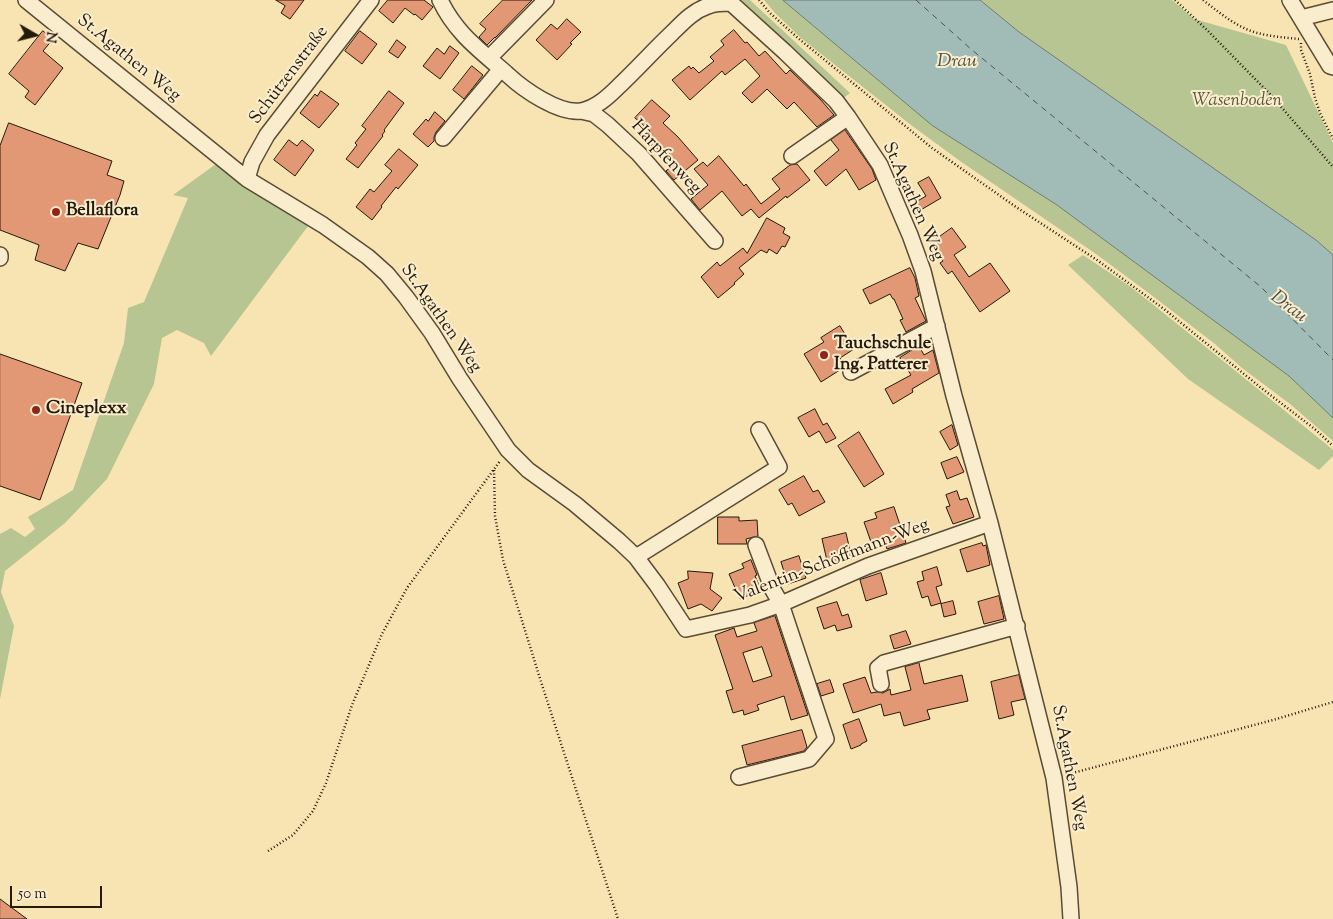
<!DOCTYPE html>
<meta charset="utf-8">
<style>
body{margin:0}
#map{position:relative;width:1333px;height:919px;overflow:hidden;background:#f8e4b3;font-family:"Sorts Mill Goudy",serif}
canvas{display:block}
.north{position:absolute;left:10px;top:10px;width:50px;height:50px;-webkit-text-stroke:4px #faedce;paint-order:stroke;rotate:98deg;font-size:14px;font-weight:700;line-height:20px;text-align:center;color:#25190a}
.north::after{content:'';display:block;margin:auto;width:18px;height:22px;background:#25190a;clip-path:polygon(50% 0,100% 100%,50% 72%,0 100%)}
.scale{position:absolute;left:10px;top:886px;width:92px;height:22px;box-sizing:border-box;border:2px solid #25190a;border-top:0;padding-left:6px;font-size:15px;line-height:18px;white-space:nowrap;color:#25190a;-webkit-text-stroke:4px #faedce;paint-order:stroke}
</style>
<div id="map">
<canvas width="1333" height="919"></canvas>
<div class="north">N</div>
<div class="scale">50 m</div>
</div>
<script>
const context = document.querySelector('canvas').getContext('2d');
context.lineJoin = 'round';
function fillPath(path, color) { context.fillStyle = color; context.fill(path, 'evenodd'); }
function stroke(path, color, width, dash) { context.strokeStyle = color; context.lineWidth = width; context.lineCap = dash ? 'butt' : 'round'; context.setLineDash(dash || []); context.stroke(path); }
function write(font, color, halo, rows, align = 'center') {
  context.font = font + ' "Sorts Mill Goudy",serif'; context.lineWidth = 4; context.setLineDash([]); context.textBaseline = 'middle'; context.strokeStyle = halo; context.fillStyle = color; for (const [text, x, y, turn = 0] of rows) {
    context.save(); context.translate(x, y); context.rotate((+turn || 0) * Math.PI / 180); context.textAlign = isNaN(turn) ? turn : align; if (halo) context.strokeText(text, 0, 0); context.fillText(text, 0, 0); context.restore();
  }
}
const green = new Path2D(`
 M732 0H750L850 93 840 101Z
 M764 0H783L933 126 1057 205 1289 376 1333 418V441L1290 404 1242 368 1215 344 1150 294 1096 254 960 161 911 125 801 38 775 13Z
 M980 0H1172L1194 19 1286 45 1333 143V255L1316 240 1019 32Z
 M216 164 311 222 211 356 204 343 177 330 162 338 154 384 107 479 65 523 5 571 1 592 14 626 0 699V534L11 528 25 537 35 529 28 517 73 490 124 343 128 308 144 302 188 198 173 195Z
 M1083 255 1128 285 1155 306 1326 444 1333 450V456L1319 470 1188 379 1068 265Z`);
const water = new Path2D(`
 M783 0H980L1019 32 1316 240 1333 255V418L1289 376 1057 205 933 126Z`);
const ferry = new Path2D(`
 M916 0 972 50 1261 287 1333 360`);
const building = new Path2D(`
 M276 0H304L290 19 281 13 285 6Z
 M388 0H424L433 7 422 20 415 14 414 15 405 8 393 23 379 11Z
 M503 0H532L495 38V37L487 45 479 37 486 29 480 24Z
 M567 19 581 32 570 43 572 44 557 60 536 40 551 24 557 29Z
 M734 30 745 43 747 42 759 56 765 51 786 74 790 70 820 99 834 115 817 127 794 102 787 109 767 89 752 103 742 93 760 76 745 59 725 75 722 71 690 100 672 80 689 66 691 69 693 67 699 73 714 61 710 57 724 45 721 41Z
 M43 31 53 39 43 51 63 68 35 105 25 97 29 91 9 74Z
 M360 31 377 44 362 64 345 51Z
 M397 40 406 47 398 58 389 52Z
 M450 46 459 53 440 79 423 66 437 48 444 54Z
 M472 66 483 75 464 99 453 90Z
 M321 91 339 104 319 128 300 113 315 94 317 96Z
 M389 91 404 103 384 130 385 131 382 135 383 136 358 168 346 159 357 145 355 143 366 129 362 126Z
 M652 100 670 116 663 123 678 137 698 160 674 180 666 171 672 166 654 145 653 147 644 138 650 131 635 118Z
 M435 112 445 121 436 132 434 137V141L428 147 413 134 426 119 428 121Z
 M9 123 112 161 107 175 124 181 120 195 98 249 78 243 65 271 35 260 39 245 0 230V146Z
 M845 130 872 169 876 180 859 190 846 169 826 186 814 171 839 150 831 140Z
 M289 140 297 146 302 140 314 150 295 176 274 160Z
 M399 149 418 165 398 189 396 187 381 206 382 207 372 220 356 207 370 189 374 192 392 171 385 165Z
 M719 156 744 186 746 184 761 204 780 189 772 179 790 165 797 164 810 180 787 198 786 196 759 218 751 209 742 216 722 191 700 210 691 199 708 185 694 169 703 162 707 166Z
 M929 177 941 198 919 211 914 203 926 196 918 183Z
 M767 218 785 228 783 233 790 237 785 247 782 246 777 254 769 249 767 253 761 250 739 268 744 274 734 283 735 284 718 298 701 277 717 262 720 266 743 248 747 253Z
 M952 228 966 247 954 255 969 277 990 263 1010 291 980 312 952 271 948 274 940 263 943 261 931 243Z
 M910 268 915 278 919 296 915 298 926 321 906 332 900 320 903 319 894 299H893L890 294 870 304 863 290Z
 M840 326 854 349 840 358 845 365 843 368 821 382 804 354 824 342 821 338Z
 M919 346 924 355 933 350 939 373 912 389 913 392 893 404 885 389 911 375 900 358Z
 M0 354 82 383 40 500 0 486Z
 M815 409 823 425 827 423 836 438 826 443 819 431 809 437 798 418Z
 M952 425 958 445 950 450 940 432Z
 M859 432 884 474 864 487 838 446Z
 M957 457 964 472 947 479 941 463Z
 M804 476 813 492 818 490 825 502 799 516 792 503 788 505 779 490Z
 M957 491 960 500 967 498 974 517 953 524 946 507 950 506 946 495Z
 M894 507 906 543 887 549 883 538 871 542 864 522 877 518 875 513Z
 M718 517H739V521L757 520 758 536 746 539 747 544H718Z
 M846 533 852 559 828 565 822 539Z
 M982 543 983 546 986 545 990 565 967 572 960 550Z
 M799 556 806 578 788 584 781 562Z
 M751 560 757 575 755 576 761 590 740 599 729 574 744 568 742 564Z
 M937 567 942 585 936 587 941 603 931 606 928 596 922 598 917 582 924 580 922 572Z
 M688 571 713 573 710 589 722 598 712 611 701 604 688 609 678 583 688 579Z
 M881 573 887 594 866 601 860 580Z
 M999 596 1004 619 984 624 978 602Z
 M953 601 956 614 944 617 941 604Z
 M837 602 842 616 848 614 852 627 837 631 835 625 824 629 817 608Z
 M775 616 808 715 791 720 784 696 757 705 759 710 744 715 743 710 733 713 726 691 733 689 715 635 734 628 737 637 757 631 754 623ZM762 647 772 676 753 682 743 653Z
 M906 631 911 644 894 649 890 636Z
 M919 663 924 684 962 675 968 701 927 710 930 719 904 726 900 712 884 716 881 704 853 713 843 684 865 677 871 693 877 692 883 693 890 689 891 695 911 690 905 667Z
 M1019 675 1025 699 1011 702 1014 715 999 719 991 682Z
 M830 680 834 692 821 696 817 684Z
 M859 719 867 741 861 744V745L851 749 843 725Z
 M802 730 807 747 804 751 747 765 742 746Z
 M0 899 27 919H0Z`);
const path = new Path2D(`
 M759 0 770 13 798 38 932 148 1016 207 1097 260 1164 309 1260 387 1316 430 1333 446
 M1175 0 1208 31 1270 94 1333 167
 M1203 0C1216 10 1228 20 1242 27 1259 36 1280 37 1299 39
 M1301 43V50L1310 74 1315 98 1320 113 1333 139
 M494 470 495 516 503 560 543 688 618 919
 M1065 775 1273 720 1333 702
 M268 851 293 835 313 811 326 783 352 705 382 634 407 588 500 461`);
const minor = new Path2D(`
 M26 0 247 179 323 225 368 257 387 274 406 297 432 333 460 379 508 450 528 470 575 504 619 541 636 557 657 585 686 629 750 615 781 604 868 566 990 523
 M440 0C456 34 481 51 508 75 524 90 559 114 581 111 596 108 608 97 619 86 637 69 654 50 672 33 683 22 693 11 708 6 715 3 723 3 731 3L785 52 836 101 848 117 880 165 910 235 923 271 954 396 990 523 1054 778 1069 887 1071 919
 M1290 0 1330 66 1333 67
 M1301 18 1333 10
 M489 58 546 0
 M581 111 594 114 608 125 639 154 715 241
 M443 138 501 69
 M792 156 848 117
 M247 179 252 162 267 135 371 0
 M0 255V258
 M851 372 937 326
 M636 557 779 467 759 430
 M881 684 878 668 884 663 1017 626
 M739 777 809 759 826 739 781 604 773 590 756 545`);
const markers = [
 [56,212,5,"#8f2418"],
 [824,355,5,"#8f2418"],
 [36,410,5,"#8f2418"]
];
const streetNames = [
 ["St.Agathen Weg",128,59,39],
 ["Schützenstraße",290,76,-53],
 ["Harpfenweg",665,158,47],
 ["St.Agathen Weg",912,202,66],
 ["St.Agathen Weg",440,319,55],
 ["Valentin-Schöffmann-Weg",832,562,-21],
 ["St.Agathen Weg",1068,768,79]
];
const parkNames = [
 ["Wasenboden",1237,102]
];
const poiNames = [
 ["Bellaflora",66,212],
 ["Tauchschule",834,345],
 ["Ing. Patterer",834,366],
 ["Cineplexx",46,410]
];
const waterNames = [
 ["Drau",957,63],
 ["Drau",1288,308,37]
];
fillPath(green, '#b7c592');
fillPath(water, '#a1bcb7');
stroke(water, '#6f7b72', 1);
stroke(ferry, '#505247', 1, [6, 5]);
fillPath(building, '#e29874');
stroke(building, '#25190a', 1);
stroke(minor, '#5a4c34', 18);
stroke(path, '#25190a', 2.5, [1, 2.5]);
stroke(minor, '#faedce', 15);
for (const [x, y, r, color] of markers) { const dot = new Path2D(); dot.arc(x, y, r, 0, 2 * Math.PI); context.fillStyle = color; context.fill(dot); stroke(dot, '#faedce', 2); }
write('18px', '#25190a', '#faedce', streetNames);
write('italic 18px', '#58553a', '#faedce', parkNames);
write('bold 18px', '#25190a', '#faedce', poiNames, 'left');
write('italic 19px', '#505247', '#faedce', waterNames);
</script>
